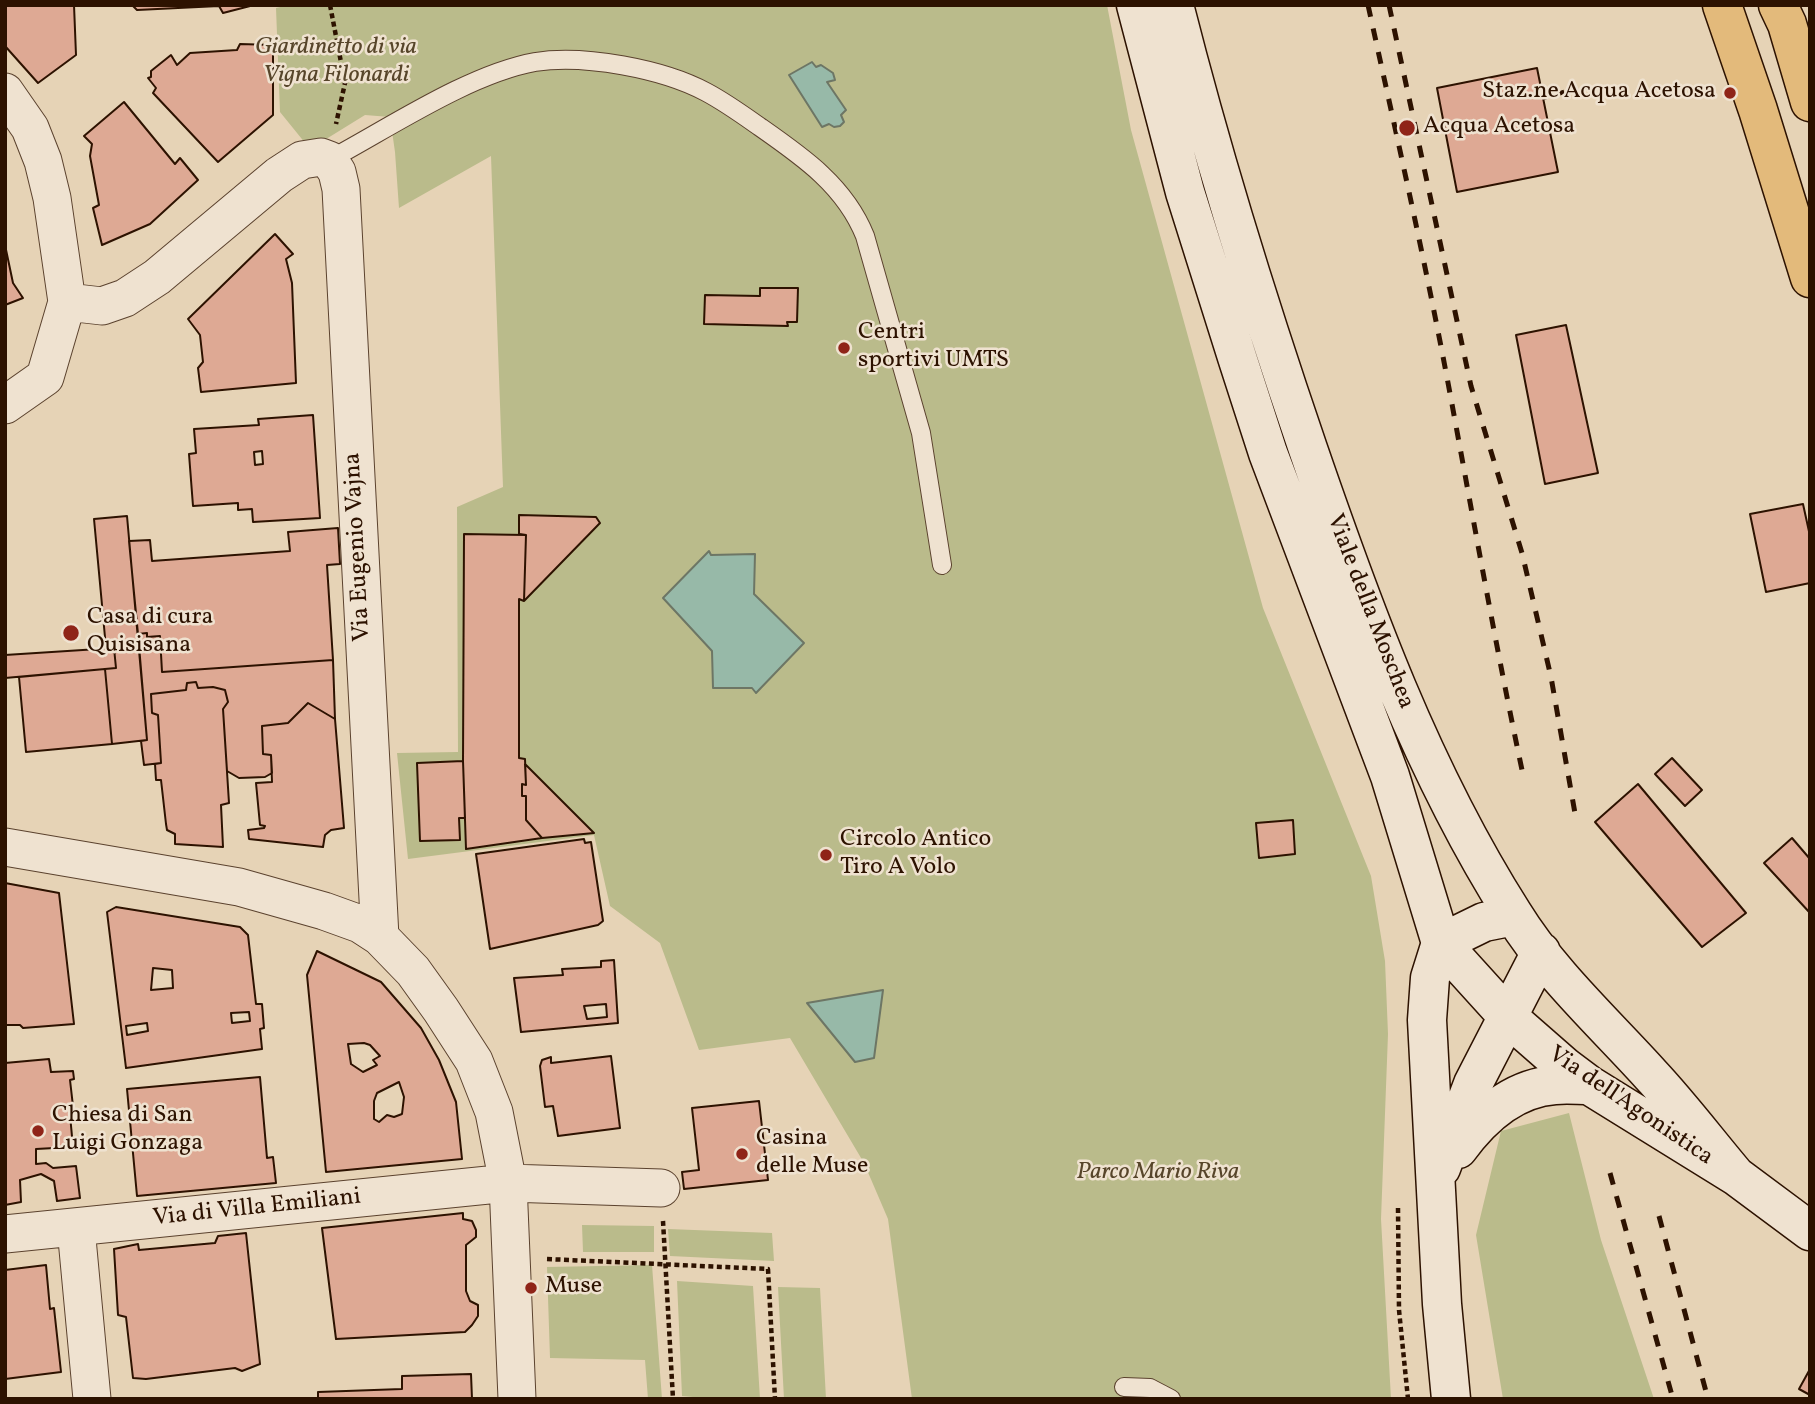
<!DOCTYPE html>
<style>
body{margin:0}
#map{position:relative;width:1815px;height:1404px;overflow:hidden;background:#e6d3b6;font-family:Vollkorn,serif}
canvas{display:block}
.frame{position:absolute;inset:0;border:7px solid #2d1200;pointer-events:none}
</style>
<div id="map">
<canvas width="1815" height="1404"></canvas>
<div class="frame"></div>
</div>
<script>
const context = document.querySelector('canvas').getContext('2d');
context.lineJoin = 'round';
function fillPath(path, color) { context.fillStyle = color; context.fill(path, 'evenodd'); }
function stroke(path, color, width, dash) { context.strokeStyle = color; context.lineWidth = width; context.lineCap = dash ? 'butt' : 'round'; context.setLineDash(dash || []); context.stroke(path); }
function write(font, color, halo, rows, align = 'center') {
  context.font = font + ' Vollkorn,serif'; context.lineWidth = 5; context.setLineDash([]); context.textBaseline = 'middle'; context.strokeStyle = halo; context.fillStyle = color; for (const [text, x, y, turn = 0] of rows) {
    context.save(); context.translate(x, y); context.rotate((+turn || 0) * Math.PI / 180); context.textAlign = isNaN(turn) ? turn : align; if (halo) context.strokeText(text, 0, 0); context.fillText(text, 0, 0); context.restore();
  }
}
const green = new Path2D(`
 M289 5H1107L1131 130 1263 608 1371 876 1385 961 1388 1034 1381 1219 1391 1399H912L888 1219 864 1163 790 1038 699 1050 660 943 610 906 594 835 408 859 397 753 458 752 457 507 503 487 491 156 399 208 395 152 390 117 365 115 310 149 280 112 276 8Z
 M1569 1113 1601 1240 1654 1399H1503L1476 1235 1501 1131Z
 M582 1225 654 1226V1252H583Z
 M668 1229 772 1233 774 1261 670 1256Z
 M652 1265 662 1399H648L645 1360 550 1358 547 1267Z
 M677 1281 753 1286 760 1399H715L682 1396Z
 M778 1287 820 1288 826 1399H784Z`);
const water = new Path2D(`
 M812 62 816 67 821 65 833 73 835 80 827 82 846 110 841 115 844 122 840 126 834 127 829 124 822 127 789 75Z
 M709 551 711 555 755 554 754 594 804 643 756 693 752 688H713L712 651 663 598Z
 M883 990 874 1058 855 1062 807 1003Z`);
const building = new Path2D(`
 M5 5H74L76 55 38 83 5 46Z
 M132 5H254L223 13 219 6 137 10Z
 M240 44 273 45V115L218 162 153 93 156 88 148 78 151 77V71L171 55 177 65 190 53 237 50Z
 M1537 68 1558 172 1457 192 1437 88Z
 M124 102 175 164 180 158 198 180 150 224 102 245 93 208 99 205 90 156 92 144 84 136Z
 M275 234 293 254 286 259 292 283 296 383 201 392 198 368 203 362 200 335 188 319Z
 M5 245 13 283 23 298 5 305Z
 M760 288H798L797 322H787L788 326 704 324 705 295 760 296Z
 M1566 325 1598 473 1545 484 1516 335Z
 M313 415 320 518 253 522 252 509 238 510V503L193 506 189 454 196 453 194 429 259 425 258 419ZM262 451 263 464 255 465 254 452Z
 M1803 504 1810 536V583L1766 592 1750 514Z
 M519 515 596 517 600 523 524 601 526 535 519 534Z
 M127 516 147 740 112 744 105 669 116 668 114 648H106L94 519Z
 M338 528 340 564 327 565 333 660 162 672 160 636 147 637V633L138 634 129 541 150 540 152 561 290 551 288 532Z
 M464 534 526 535 524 601 519 599V758L525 759 526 785 522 784V796H526V820L542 838 466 849 463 761Z
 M147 633V637L160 636 162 672 333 660 335 719 308 703 288 723 262 726 263 754 271 755 272 773 265 777 239 778 227 771 223 709 228 702 225 690 213 687 198 688 196 682 187 683 186 690 151 694 152 713 158 715 161 763 144 765 141 741 147 740 138 634Z
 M114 648 116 668 5 678V655Z
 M105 669 112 744 26 752 19 677Z
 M196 682 198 688 213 687 225 690 228 702 223 709 229 803 221 805 223 847 175 844V834L167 830 166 824 161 780H156L155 764 161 763 158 715 152 713 151 694 186 690 187 683Z
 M308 703 335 719 344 828 331 830 325 835 323 847 249 839 248 830 264 828 265 826 260 825 256 783 272 782 271 755 263 754 262 726 288 723Z
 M1672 758 1702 790 1685 806 1655 774Z
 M463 761 465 818H459L460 840 420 841 417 763Z
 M525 764 594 833 542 838 526 820V796H522V784L526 785Z
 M1638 784 1746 913 1702 947 1595 822Z
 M1293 820 1295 854 1259 858 1256 823Z
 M1792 838 1810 859V913L1764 863Z
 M584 839 585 843 591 842 603 921 598 925 490 949 476 854Z
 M5 883 59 893 74 1024 23 1028 20 1025H5Z
 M116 907 240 927 248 935 256 1004H262L264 1028 260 1029 262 1049 126 1068 107 912ZM153 968 172 970 173 988 151 990ZM249 1012 250 1021 232 1023 231 1013ZM147 1023 148 1031 127 1035 126 1026Z
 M317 951 381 982 421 1028 439 1060 456 1102 462 1159 326 1172 307 975ZM364 1043 370 1045 380 1056 373 1060 377 1065 363 1072 351 1064 348 1044ZM399 1082 404 1097 402 1114 394 1117 387 1115 379 1122 374 1119V1101L377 1093Z
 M614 960 618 1023 521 1032 514 978 563 975 562 969 601 967V961ZM606 1004 607 1017 587 1019 584 1006Z
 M611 1056 620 1128 558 1136 553 1106 545 1107 540 1066 542 1060 551 1057V1063Z
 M49 1059 51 1072 73 1071 74 1079 70 1080 74 1115H70L73 1147 36 1149V1164L46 1163 53 1168 76 1166 80 1198 57 1201 54 1181 41 1174 20 1180 21 1202 5 1205V1063Z
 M260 1077 267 1158 273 1157 276 1183 137 1196 127 1089Z
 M759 1101 768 1180 684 1189 682 1172 699 1170 692 1108Z
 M463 1213V1219L472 1221 476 1230V1237L466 1245V1291L470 1301 478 1305V1316L472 1325 465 1332 336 1339 322 1228Z
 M246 1233 260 1364 242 1371 235 1368 146 1379 133 1378 126 1317 118 1315 114 1249 138 1244 139 1250 215 1243 218 1236Z
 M46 1265 50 1309 54 1308 61 1372 5 1379V1270Z
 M1810 1369V1395L1799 1389Z
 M471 1374 472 1399H318V1392L402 1389V1376Z`);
const path = new Path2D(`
 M330 5 345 83 336 124
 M1543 98 1571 90
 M1398 1208 1399 1310 1408 1399
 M663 1221 673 1399
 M547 1259 768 1269 775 1399`);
const lane = new Path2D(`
 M329 160C389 128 469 74 535 62 584 54 663 69 706 92 725 102 743 115 760 127 803 157 845 186 865 236L921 433 942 565
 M1124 1387 1150 1388 1171 1399`);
const street = new Path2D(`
 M5 92 30 128 43 161 52 198 67 302 45 377 5 405
 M67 302 102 306 125 298 157 277 279 175 302 160 321 157 329 160 337 172 341 189 380 937
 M5 847 239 887 324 911 360 924 380 937 413 971 441 1010 474 1061 494 1112 508 1183 517 1399
 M76 1228 92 1399
 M5 1234 508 1183 661 1188`);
const secondary = new Path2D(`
 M1136 5 1185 192 1237 357 1268 453 1390 776 1441 943 1430 978 1427 1020 1442 1304 1451 1399
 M1174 5C1212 155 1258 303 1308 449 1363 609 1422 771 1513 914 1550 974 1604 1023 1651 1075 1681 1107 1708 1143 1736 1176
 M1441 943 1509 1018 1565 1067 1589 1085 1736 1176 1810 1231
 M1441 943 1484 922 1514 916
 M1458 1149C1482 1116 1513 1088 1555 1085 1566 1084 1578 1085 1589 1085
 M1441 1168 1473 1084 1541 952`);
const primary = new Path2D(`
 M1722 5 1758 110 1810 278
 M1778 5 1787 24 1810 102`);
const rail = new Path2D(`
 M1368 5C1398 142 1429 278 1454 415 1476 534 1497 652 1522 770
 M1389 5 1471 386 1522 553 1551 677 1576 819
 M1610 1173 1673 1399
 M1659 1216 1708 1399`);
const markers = [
 [1730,93,7,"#8f2418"],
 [1407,128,9,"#8f2418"],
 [844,348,7,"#8f2418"],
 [71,633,9,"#8f2418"],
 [826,855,7,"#8f2418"],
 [38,1131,7,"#8f2418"],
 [742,1154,7,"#8f2418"],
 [531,1288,7,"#8f2418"]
];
const parkNames = [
 ["Giardinetto di via",336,49],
 ["Vigna Filonardi",336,77],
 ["Parco Mario Riva",1158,1174]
];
const poiNames = [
 ["Staz.ne Acqua Acetosa",1716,93,"right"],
 ["Acqua Acetosa",1423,128],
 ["Centri",858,334],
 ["sportivi UMTS",858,362],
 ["Casa di cura",87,619],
 ["Quisisana",87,647],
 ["Circolo Antico",840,841],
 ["Tiro A Volo",840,869],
 ["Chiesa di San",52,1117],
 ["Luigi Gonzaga",52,1145],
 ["Casina",756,1140],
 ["delle Muse",756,1168],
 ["Muse",545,1288]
];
const streetNames = [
 ["Via Eugenio Vajna",359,547,-93],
 ["Viale della Moschea",1369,612,69],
 ["Via dell'Agonistica",1630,1107,34],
 ["Via di Villa Emiliani",257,1209,-6]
];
fillPath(green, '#babb8b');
fillPath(water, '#97b9a8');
stroke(water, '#6d7665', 2);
fillPath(building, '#dea994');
stroke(building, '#2d1200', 2);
stroke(lane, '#5b422e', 20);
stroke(street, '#5b422e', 39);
stroke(secondary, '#2d1200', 41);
stroke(primary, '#2d1200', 41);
stroke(path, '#2d1200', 4.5, [5, 3.5]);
stroke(lane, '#efe2d0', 18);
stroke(street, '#efe2d0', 37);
stroke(secondary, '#efe2d0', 38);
stroke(primary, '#e3ba7b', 38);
stroke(rail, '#2d1200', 5, [12, 12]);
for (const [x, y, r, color] of markers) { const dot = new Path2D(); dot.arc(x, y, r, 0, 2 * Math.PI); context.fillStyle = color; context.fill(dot); stroke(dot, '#efe2d0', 2.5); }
write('italic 24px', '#57452a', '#efe2d0', parkNames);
write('24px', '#2d1200', '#efe2d0', poiNames, 'left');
write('24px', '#2d1200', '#efe2d0', streetNames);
</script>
